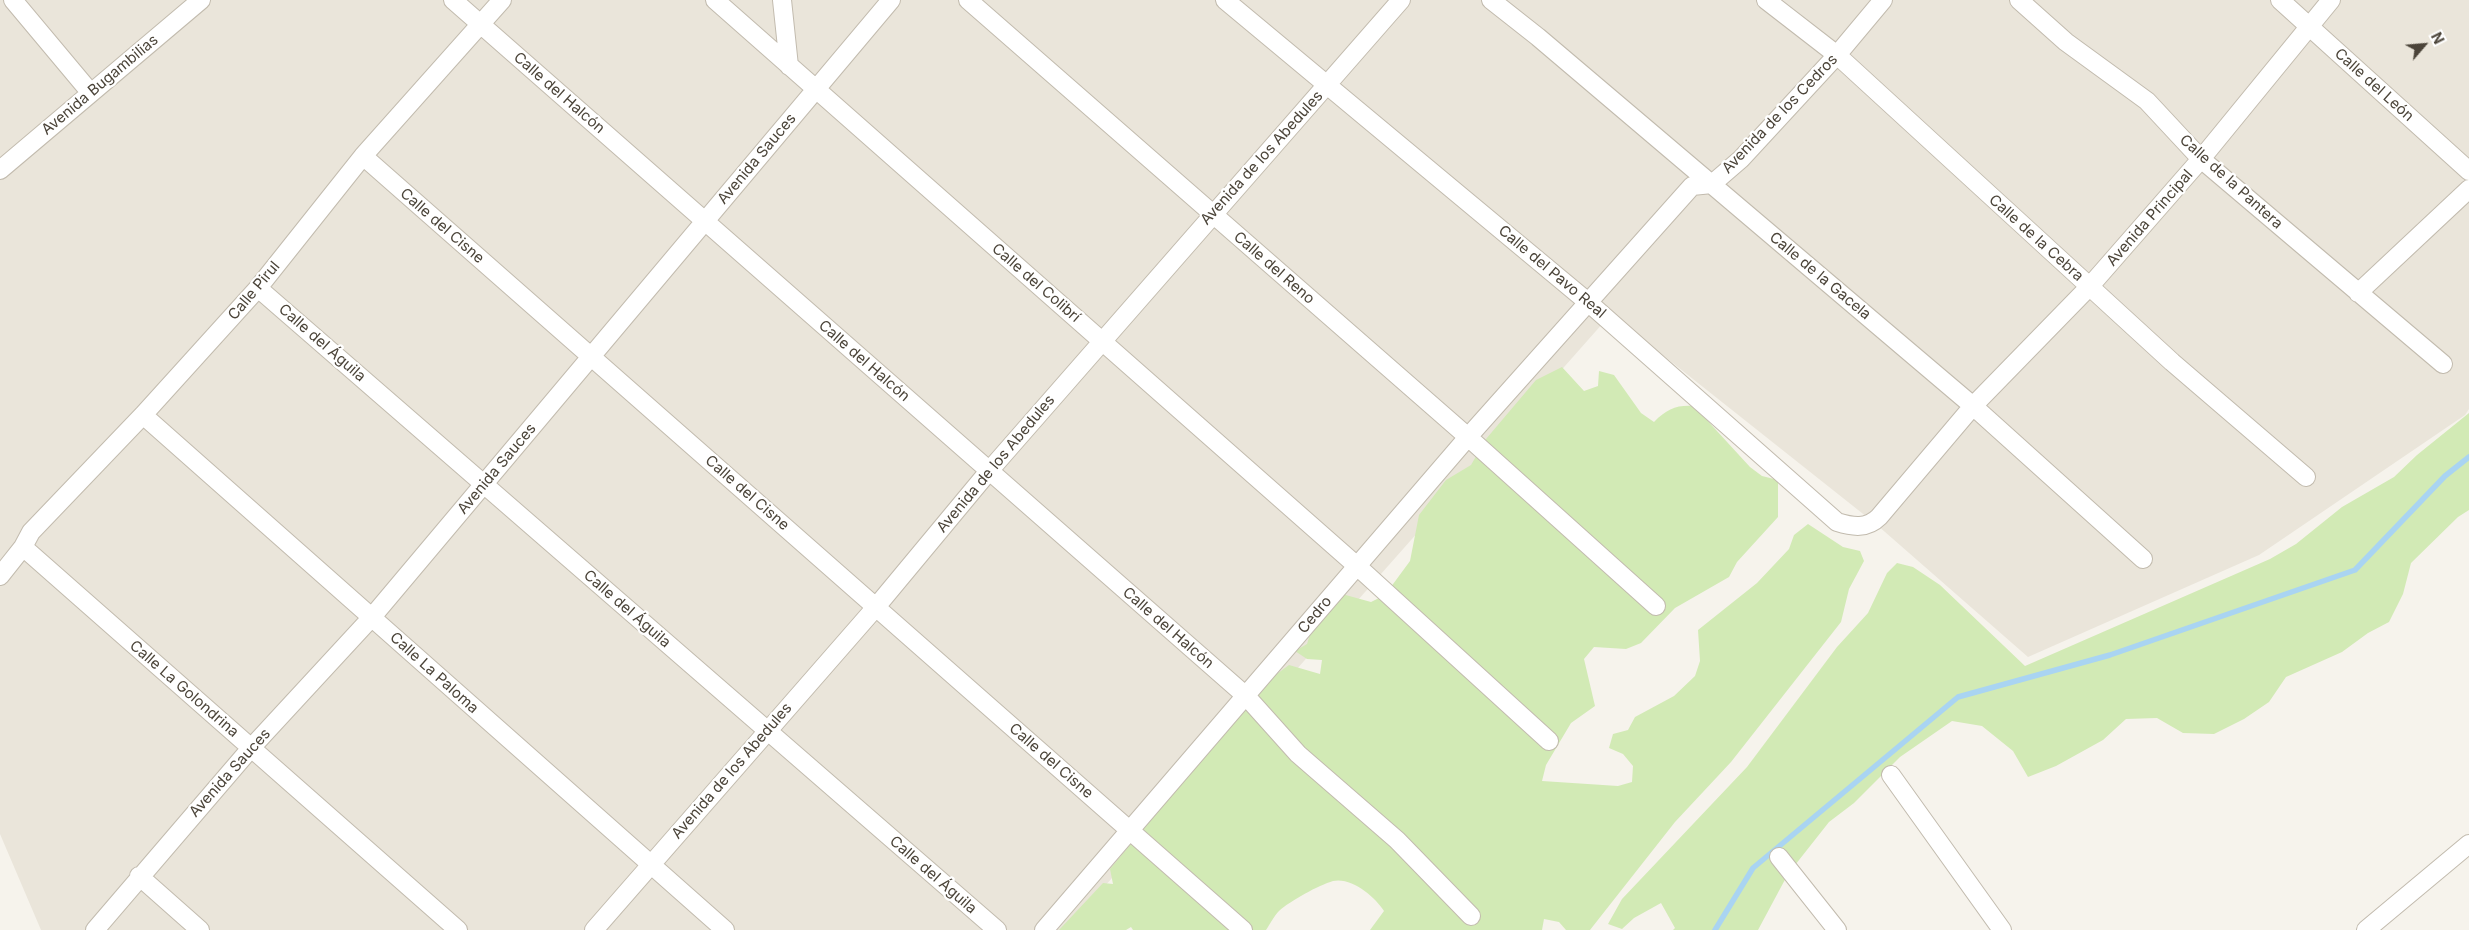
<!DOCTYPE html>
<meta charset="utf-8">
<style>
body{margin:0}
#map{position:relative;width:2469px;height:930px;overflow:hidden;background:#f6f3ec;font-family:Inter,sans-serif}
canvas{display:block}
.north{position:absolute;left:2399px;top:20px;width:50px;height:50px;-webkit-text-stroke:4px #fff;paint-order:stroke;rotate:63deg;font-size:14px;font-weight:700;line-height:20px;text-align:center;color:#4b4439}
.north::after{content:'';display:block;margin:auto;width:18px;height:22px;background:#4b4439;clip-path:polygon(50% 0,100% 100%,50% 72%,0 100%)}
</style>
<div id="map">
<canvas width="2469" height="930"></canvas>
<div class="north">N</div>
</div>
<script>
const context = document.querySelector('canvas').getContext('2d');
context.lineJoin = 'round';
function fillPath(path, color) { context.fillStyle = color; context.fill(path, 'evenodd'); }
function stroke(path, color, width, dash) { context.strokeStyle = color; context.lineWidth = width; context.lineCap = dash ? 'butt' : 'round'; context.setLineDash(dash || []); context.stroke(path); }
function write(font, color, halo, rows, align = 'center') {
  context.font = font + ' Inter,sans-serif'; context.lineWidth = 4.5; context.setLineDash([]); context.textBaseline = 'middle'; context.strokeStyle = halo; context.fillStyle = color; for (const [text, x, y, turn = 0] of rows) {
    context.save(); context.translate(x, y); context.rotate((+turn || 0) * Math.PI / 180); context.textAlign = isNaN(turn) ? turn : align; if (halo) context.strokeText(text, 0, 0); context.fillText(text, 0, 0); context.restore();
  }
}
const residential = new Path2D(`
 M0 0H2469V409L2465 415 2259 555 2028 657 1877 525 1611 314 1066 930H41L0 834Z`);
const green = new Path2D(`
 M1562 367 1584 391 1598 386 1599 371 1614 375 1641 413 1654 422C1667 409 1676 405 1694 406L1750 467 1762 476 1778 480V517L1737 562 1729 577 1675 608 1641 643 1626 649 1594 647 1584 659 1595 706 1571 723 1546 765 1542 781 1618 786 1632 782 1633 766 1623 754 1609 748 1613 734 1628 730 1635 717 1674 696 1695 676 1700 661 1698 630 1757 583 1789 549 1794 535 1808 524 1843 547 1860 551 1864 561 1849 589 1841 622 1731 762 1675 822 1590 930H1566L1559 922 1544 919 1542 930H1370L1384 911C1375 897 1352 877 1333 881 1319 885 1290 901 1279 911 1274 916 1270 924 1266 930H1133L1131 927 1126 930H1059L1103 883 1113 884 1110 869 1266 682 1289 665 1320 674 1322 660 1307 659 1295 651 1307 644 1312 628 1342 594 1371 602 1385 595 1410 561 1419 515 1446 480 1471 465 1486 439 1536 380Z
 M2469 413V510L2458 517 2411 563 2403 594 2389 622 2368 633 2342 652 2286 677 2269 702 2244 719 2214 734 2183 733 2157 718 2126 719 2103 740 2056 766 2028 777 2013 751 1982 726 1952 721 1900 757 1854 803 1829 822 1788 874 1758 930H1673L1675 928 1661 903 1634 918 1622 929 1608 924 1622 899 1747 767 1837 647 1868 613 1887 573 1897 563 1913 567 1940 585 2025 666 2270 559 2296 544 2342 507 2394 477 2417 455Z`);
const stream = new Path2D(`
 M1715 930 1753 868 1958 697 2110 655 2355 570 2445 476 2469 457`);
const minor = new Path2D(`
 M13 0 90 92
 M453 0 1246 696 1298 754 1397 840 1471 916
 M715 0 1357 566 1549 741
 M782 0 789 66
 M968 0 1468 437 1656 606
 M1225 0 1589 303 1837 522C1853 527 1867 529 1879 517L1973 406 2090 286 2201 159 2331 0
 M1491 0 1538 37 1973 406 2143 559
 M1766 0 1837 55 2172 362 2306 477
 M2019 0 2066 42 2147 101 2201 159 2443 364
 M2280 0 2469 171
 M363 156 1243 930
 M0 170 201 0
 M258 288 997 930
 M2358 293 2469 189
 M143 415 725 930
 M23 547 458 930
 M0 576 23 547 31 532 143 415 258 288 363 156 502 0
 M1891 775 2002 930
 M1779 857 1837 930
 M139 876 200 930
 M95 930 251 748 372 617 891 0
 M594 930 876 607 989 471 1401 0
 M1044 930 1468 437 1692 186 1712 184 1741 159 1837 55 1883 0
 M2366 930 2469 844`);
const streetNames = [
 ["Avenida Bugambilias",100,85,-40],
 ["Calle del León",2374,85,42],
 ["Calle del Halcón",559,93,41],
 ["Avenida de los Cedros",1780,114,-46],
 ["Avenida de los Abedules",1262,158,-48],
 ["Avenida Sauces",757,159,-50],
 ["Calle de la Pantera",2231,182,42],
 ["Avenida Principal",2150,218,-49],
 ["Calle del Cisne",442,226,41],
 ["Calle de la Cebra",2036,238,42],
 ["Calle del Reno",1274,268,41],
 ["Calle del Pavo Real",1552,272,40],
 ["Calle de la Gacela",1820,276,40],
 ["Calle del Colibrí",1036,283,41],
 ["Calle Pirul",254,291,-50],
 ["Calle del Águila",322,343,41],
 ["Calle del Halcón",864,361,41],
 ["Avenida de los Abedules",996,464,-50],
 ["Avenida Sauces",497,469,-50],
 ["Calle del Cisne",747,493,41],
 ["Calle del Águila",627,609,41],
 ["Cedro",1315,615,-50],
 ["Calle del Halcón",1168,628,41],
 ["Calle La Paloma",434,673,42],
 ["Calle La Golondrina",184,689,41],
 ["Calle del Cisne",1051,761,41],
 ["Avenida de los Abedules",732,771,-49],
 ["Avenida Sauces",230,773,-48],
 ["Calle del Águila",933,875,41]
];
fillPath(residential, '#eae5da');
fillPath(green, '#d2eab5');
stroke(stream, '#a9d4f2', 5.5);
stroke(minor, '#c2bbae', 20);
stroke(minor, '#fff', 18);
write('15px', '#4b4439', '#fff', streetNames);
</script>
